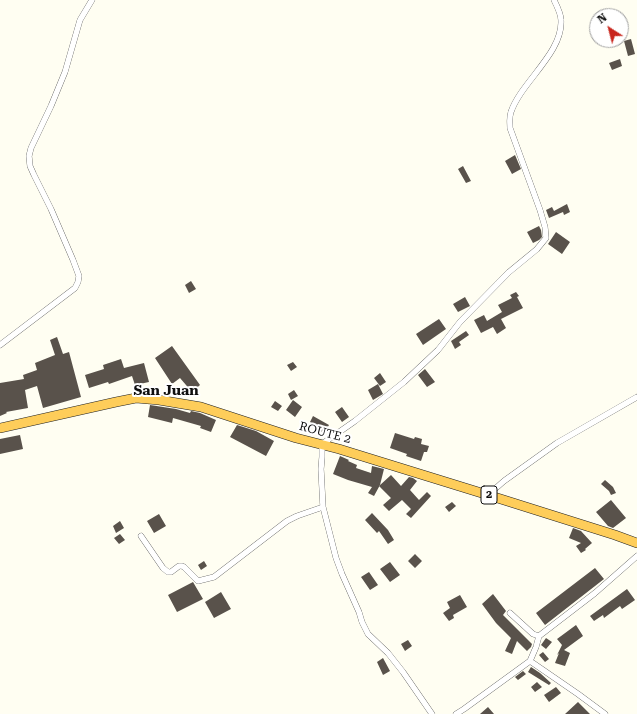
<!DOCTYPE html>
<style>
body{margin:0}
#map{position:relative;width:637px;height:714px;overflow:hidden;background:#fffef2;font-family:"Roboto Serif",serif}
canvas{display:block}
.north{position:absolute;left:589px;top:8px;width:40px;height:40px;box-sizing:border-box;background:#fff;border:1px solid #9f9f9f;border-radius:50%;rotate:324deg;font-size:11px;font-weight:700;line-height:16px;text-align:center;color:#0f0f0f}
.north::after{content:'';display:block;margin:auto;width:14px;height:18px;background:#c9271e;clip-path:polygon(50% 0,100% 100%,50% 72%,0 100%)}
</style>
<div id="map">
<canvas width="637" height="714"></canvas>
<div class="north">N</div>
</div>
<script>
const context = document.querySelector('canvas').getContext('2d');
context.lineJoin = 'round';
function fillPath(path, color) { context.fillStyle = color; context.fill(path, 'evenodd'); }
function stroke(path, color, width, dash) { context.strokeStyle = color; context.lineWidth = width; context.lineCap = dash ? 'butt' : 'round'; context.setLineDash(dash || []); context.stroke(path); }
function write(font, color, halo, rows, align = 'center') {
  context.font = font + ' "Roboto Serif",serif'; context.lineWidth = 4; context.setLineDash([]); context.textBaseline = 'middle'; context.strokeStyle = halo; context.fillStyle = color; for (const [text, x, y, turn = 0] of rows) {
    context.save(); context.translate(x, y); context.rotate((+turn || 0) * Math.PI / 180); context.textAlign = isNaN(turn) ? turn : align; if (halo) context.strokeText(text, 0, 0); context.fillText(text, 0, 0); context.restore();
  }
}
const building = new Path2D(`
 M631 39 635 54 628 56 624 41Z
 M620 59 622 66 612 70 609 63Z
 M515 155 521 169 512 174 505 161Z
 M463 166 471 181 466 183 458 169Z
 M567 204 570 212 564 215 563 212 549 218 546 210 552 207 554 211Z
 M539 226 541 230 542 237 539 240 533 243 527 232Z
 M556 232 570 242 562 254 548 244Z
 M191 281 196 289 189 293 185 285Z
 M516 292 519 296 517 297 523 308 501 319 506 328 497 334 493 327 481 333 474 320 484 315 487 321 502 312 498 305 512 298 510 295Z
 M465 297 470 306 458 312 453 304Z
 M439 319 446 329 423 345 416 334Z
 M466 331 469 335 459 342 461 345 455 349 451 341Z
 M57 337 63 354 69 352 81 397 43 408 37 386 25 390 28 408 6 412 7 413 0 416V383L24 379 23 375 37 370 35 363 55 355 50 340Z
 M172 346 200 385 192 392 180 378 172 384 155 358Z
 M121 359 124 368 144 363 149 382 135 385 132 376 109 384 108 382 89 388 85 375 104 369 103 365Z
 M293 362 297 367 291 371 287 365Z
 M425 369 435 382 427 387 418 375Z
 M380 373 386 382 380 386 374 378Z
 M378 384 383 394 373 400 368 390Z
 M294 390 298 396 291 400 288 394Z
 M293 400 302 407 295 417 286 410Z
 M275 401 282 406 278 411 271 407Z
 M150 405 176 409 190 413 191 411 200 413 216 420 211 432 200 428 201 426 173 418 172 423 148 417Z
 M342 407 349 417 342 422 335 412Z
 M313 416 329 425 324 433 315 428 316 426 310 422Z
 M237 425 256 431 274 441 266 456 230 437Z
 M395 433 414 439 415 437 422 439 421 444 429 446 427 452H424L421 461 406 456 407 454 390 448Z
 M20 435 23 449 0 454V439Z
 M340 456 349 460 348 461 357 465 356 468 371 473 372 466 384 469 380 485 374 496 368 493 372 487 348 480 333 474Z
 M391 475 401 486 409 477 413 478 417 481 410 490 419 500 427 492 431 496 411 518 406 514 411 509 402 500 389 511 383 505 391 498 379 486Z
 M605 480 613 487 616 493 611 495 609 491 601 484Z
 M611 500 626 518 613 528 608 526 596 512Z
 M452 502 456 506 449 512 445 507Z
 M372 513 388 530 394 540 388 544 379 531 377 533 365 520Z
 M159 514 166 526 154 533 147 521Z
 M120 521 124 528 116 533 113 526Z
 M573 528 581 531 592 543 585 549 586 550 581 553 576 546 581 543 569 538Z
 M120 534 125 540 119 544 114 538Z
 M415 554 422 561 415 568 408 561Z
 M204 561 207 566 201 570 198 565Z
 M390 562 400 575 390 582 380 569Z
 M595 568 604 579 545 625 536 613Z
 M369 572 378 585 370 590 361 577Z
 M193 582 203 599 177 612 168 595Z
 M627 589 635 600 622 609 620 606 604 618 603 615 594 621 590 616Z
 M221 592 231 609 214 618 205 602Z
 M493 594 506 611 503 615 532 644 531 647 527 651 517 641 512 654 505 651 511 638 496 623 482 604Z
 M460 595 467 607 453 615 454 618 449 621 443 613 450 608 447 602Z
 M576 625 583 636 564 650 570 653 565 666 555 663 559 653 557 655 562 645 557 639Z
 M546 638 552 642 546 649 541 645Z
 M408 640 412 646 405 651 401 644Z
 M543 652 549 659 545 662 539 655Z
 M383 658 390 671 383 675 377 662Z
 M531 667 540 673 551 683 549 685 528 672Z
 M523 671 526 674 518 680 515 677Z
 M537 682 542 687 535 692 531 687Z
 M556 687 561 693 549 702 544 695Z
 M578 702 590 714H565Z
 M488 707 494 714H480Z`);
const minor = new Path2D(`
 M0 345 75 288 78 282 79 276 73 260 51 209 34 175 30 166 29 156 31 148 51 106 65 72 80 20 92 0
 M488 495 504 481 557 443 637 397
 M323 507 336 558 342 574 359 612 362 622 368 634 388 653 403 672 432 714
 M141 536 163 568 168 572H171L179 566H182L184 567 198 581 214 577 287 521 297 516 323 507 321 469 322 457V444L355 421 404 382 438 350 460 322 509 272 537 249 546 238 545 227 540 210 510 128C510 122 509 117 511 112 521 82 563 53 561 20 561 14 557 6 554 0
 M510 613 533 634 539 636
 M530 661 578 694 605 714
 M456 714 464 709 530 661 536 647 539 636 595 593 637 556`);
const trunk = new Path2D(`
 M0 428 116 402 136 398 159 400 201 407 296 438 339 449 488 495 615 535 637 543`);
const shields = [
 [489,495,16]
];
const shieldNames = [
 ["2",489,495]
];
const streetNames = [
 ["ROUTE 2",325,433,15]
];
const quarterNames = [
 ["San Juan",166,391]
];
fillPath(building, '#59524b');
stroke(minor, '#424242', 6);
stroke(trunk, '#202020', 10);
stroke(minor, '#fff', 5.5);
stroke(trunk, '#fecd5a', 9);
for (const [x, y, w] of shields) { const box = new Path2D(); box.roundRect(x - w / 2, y - 9, w, 18, 3); context.fillStyle = '#fff'; context.fill(box); stroke(box, '#0f0f0f', 1); }
write('bold 11px', '#0f0f0f', null, shieldNames);
write('12px', '#0f0f0f', '#fff', streetNames);
write('bold 14px', '#0f0f0f', '#fff', quarterNames);
</script>
